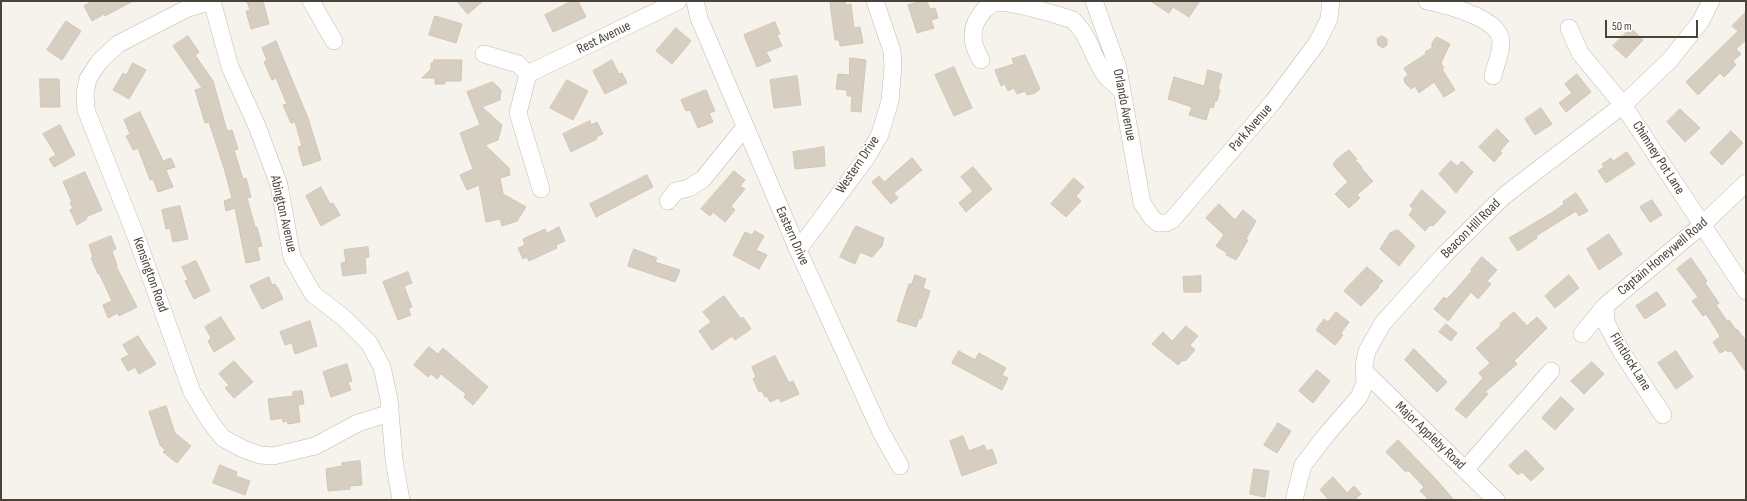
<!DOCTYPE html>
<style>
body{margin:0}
#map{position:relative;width:1747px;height:501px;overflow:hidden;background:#f6f2ec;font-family:"Sofia Sans Condensed",sans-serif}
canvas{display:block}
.frame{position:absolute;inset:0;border:2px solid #4a433a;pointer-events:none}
.scale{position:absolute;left:1605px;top:20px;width:93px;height:18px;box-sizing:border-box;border:2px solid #4a433a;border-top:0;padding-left:5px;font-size:12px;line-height:14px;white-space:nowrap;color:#4a433a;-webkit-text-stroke:3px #fff;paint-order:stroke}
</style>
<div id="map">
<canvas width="1747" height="501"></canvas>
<div class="frame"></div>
<div class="scale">50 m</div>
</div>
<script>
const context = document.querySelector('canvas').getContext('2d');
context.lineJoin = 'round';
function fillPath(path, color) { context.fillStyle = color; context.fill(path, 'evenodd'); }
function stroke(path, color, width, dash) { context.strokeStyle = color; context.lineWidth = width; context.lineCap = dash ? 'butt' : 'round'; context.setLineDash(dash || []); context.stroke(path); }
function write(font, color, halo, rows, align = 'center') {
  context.font = font + ' "Sofia Sans Condensed",sans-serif'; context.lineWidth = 3; context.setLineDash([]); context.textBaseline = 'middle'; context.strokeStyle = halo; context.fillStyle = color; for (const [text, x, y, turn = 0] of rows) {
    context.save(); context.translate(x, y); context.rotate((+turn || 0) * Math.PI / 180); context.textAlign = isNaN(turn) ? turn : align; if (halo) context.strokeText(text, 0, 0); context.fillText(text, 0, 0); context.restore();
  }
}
const building = new Path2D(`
 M93 1H133L105 16 104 14 92 21 84 6Z
 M247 1H263L269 24 251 29 246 11 250 10Z
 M457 1H483L468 14Z
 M572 1H578L586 17 553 32 545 15Z
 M840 1 845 2 846 5 851 4 854 28 860 27 863 43 840 46 839 40H835L830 3Z
 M923 1H927L930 9 935 8 938 18 931 20 934 28 917 33 908 5Z
 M1151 1H1200L1189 17 1173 7 1169 13Z
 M1746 12V40L1736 49 1741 54 1733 61 1736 65 1724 77 1720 73 1698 95 1686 82 1738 31 1732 26Z
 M435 16 462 24 456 43 429 35Z
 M66 21 81 31 62 60 47 50Z
 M775 22 780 34 777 35 782 46 766 52 771 61 757 67 744 35Z
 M676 28 691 41 672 64 656 51Z
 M1631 28 1643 40 1626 58 1613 46Z
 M188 36 199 52 195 55 213 81 227 131 232 130 238 149 234 150 243 179 246 178 251 197 247 198 255 227H257L262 246 257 247 260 260 246 263 235 208 226 211 224 201 232 198 224 168 209 122 205 123 195 90 202 88 173 46Z
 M1382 36 1387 39V45L1383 48 1378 45 1377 39Z
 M1437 37 1450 44 1441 63 1444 68 1442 69 1455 90 1444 97 1434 82 1419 93 1415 86 1411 89 1405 83 1404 78 1408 75 1404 68 1426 54 1425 52 1432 48V43Z
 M276 41 308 118 321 160 303 166 298 147 302 146 295 122 291 123 283 105 287 104 276 78 272 80 264 62 267 60 262 48Z
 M1025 55 1040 89 1035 93 1027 95 1025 91 1017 94 1014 88 1008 91 1005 84 1001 86 995 70 1014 64 1012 59Z
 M850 58 866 60 861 112 851 111 852 96H847V90L836 89 838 74 849 75Z
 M434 60H462L461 81H445V84H435V78H422L431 69V63H433Z
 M612 60 619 74 622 73 627 83 605 94 593 71Z
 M133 63 146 70 129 99 113 90 123 73 126 75Z
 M954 67 972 108 954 116 935 75Z
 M1208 70 1222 74 1218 89 1220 90 1217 101H1215L1213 108 1210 107 1206 120 1189 115 1192 107 1168 99 1174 77 1204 86Z
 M1577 74 1591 92 1566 112 1559 103 1572 93 1565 84Z
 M797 76 801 105 774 108 770 80Z
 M40 79H59L60 107H41Z
 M567 80 588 91 573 120 550 108Z
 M493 82 501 90 500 100 482 107 502 125 498 140 485 145 509 168 510 175 500 178 503 194 526 207 517 221 502 226 500 219 486 222 479 185 467 190 460 175 473 169 460 133 480 125 467 92Z
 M706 90 715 111 709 113 713 122 698 128 690 110 686 111 681 100Z
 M1541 108 1552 124 1535 135 1525 119Z
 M1680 109 1700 128 1685 142 1667 122Z
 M140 112 163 161 171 158 175 167 166 170 173 187 158 192 153 179 150 180 138 148 133 150 126 136 130 134 124 120Z
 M590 121 591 125 597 122 603 134 596 137 597 139 571 152 563 134Z
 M60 125 75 155 54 167 49 159 56 155 43 134Z
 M1497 129 1509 141 1500 151 1502 153 1494 162 1479 147Z
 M1731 131 1743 143 1722 165 1710 153Z
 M824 147 825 166 795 169 793 152Z
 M1349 150 1357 159 1355 160 1362 167 1361 168 1373 181 1357 195 1360 198 1349 208 1335 194 1348 182 1333 165 1335 161Z
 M1627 152 1635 164 1606 183 1598 171 1604 167 1602 164 1611 158 1613 161Z
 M912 158 922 170 894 193 898 198 891 204 872 182 879 176 884 182Z
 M1451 161 1457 166 1462 161 1473 172 1456 193 1439 174Z
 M973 167 992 189 966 212 959 203 973 191 961 177Z
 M734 171 745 180 740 186 745 189 731 206 735 210 725 222 713 212 710 216 701 209Z
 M85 172 102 210 86 217 87 219 77 225 70 210 73 208 70 203 72 202 63 182Z
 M647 175 653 187 596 217 590 204Z
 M1074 178 1084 187 1076 196 1081 201 1066 217 1051 204Z
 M321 187 330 204 333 203 340 215 321 226 306 196Z
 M1422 190 1446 212 1433 226 1430 225 1425 231 1409 215 1413 209 1410 206Z
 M1576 193 1588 211 1579 216 1576 211 1536 236 1537 238 1518 251 1509 238 1553 212 1564 204 1563 202Z
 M1652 200 1662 215 1650 222 1640 207Z
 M1219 204 1235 220 1243 210 1256 221 1246 239 1248 240 1236 260 1226 255 1227 253 1216 246 1224 235 1206 218Z
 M180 206 188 239 173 242 170 228 166 229 162 210Z
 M856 226 884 238 882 246 872 257 860 252 855 264 840 257Z
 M559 227 565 241 556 245 557 248 529 261 527 257 523 259 518 248 525 245 523 239 545 229 547 233Z
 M1398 230 1415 246 1399 266 1380 249 1390 233Z
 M755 231 764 236 756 250 767 255 759 269 733 255 745 232 752 235Z
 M1609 234 1622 254 1599 270 1587 249Z
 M111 236 116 249 112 251 117 266H116L137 307 119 316 118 313 108 318 103 305 112 301 99 273 98 274 91 258 93 257 89 245Z
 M368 247 369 257 365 258 366 273 343 276 341 263 346 262 344 250Z
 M634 249 657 258 655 262 680 270 675 282 628 266Z
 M1482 257 1497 270 1487 281 1491 284 1478 299 1471 292 1448 321 1434 309 1444 297 1446 299 1449 297 1472 271 1471 270Z
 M1691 258 1707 281 1705 283 1719 303 1716 305 1727 321 1729 320 1736 330 1737 329 1746 341V372L1731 351 1728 352 1726 350 1720 353 1713 342 1720 337 1719 334 1706 314 1703 316 1692 301 1698 297 1677 269Z
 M196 261 210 291 194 299 185 281 188 280 182 267Z
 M1367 267 1383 281 1378 286 1379 287 1361 306 1344 291Z
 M408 272 412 283 404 286 412 307 408 309 411 315 398 320 383 282Z
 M915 275 926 279 923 288 930 291 921 319 919 318 916 327 897 321 909 284H912Z
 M1569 275 1579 288 1555 308 1545 296Z
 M1201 276V292H1184L1183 277Z
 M269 277 272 285 275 284 277 288H278L283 299 262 309 250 286Z
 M1657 292 1666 305 1645 319 1636 306Z
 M724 296 741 319 743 317 751 329 735 340 732 336 712 350 699 331 711 322 703 312Z
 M1336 312 1349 322 1341 333 1343 335 1335 345 1316 330 1324 319 1328 322Z
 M1514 312 1527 326 1537 317 1547 328 1514 361 1517 364 1485 392 1488 394 1466 418 1455 409 1483 378 1479 373 1490 363 1476 348 1501 326 1500 324Z
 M221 317 235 339 214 352 208 341 211 338 205 327Z
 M310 321 317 346 295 354 292 343 285 345 280 332Z
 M1446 324 1457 333 1451 341 1439 332Z
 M1186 326 1198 336 1190 345 1195 350 1185 361 1183 360 1178 365 1152 344 1163 332 1172 341Z
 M138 336 156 364 139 374 135 367 128 371 121 359 129 355 123 345Z
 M429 347 438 354 443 348 488 387 473 405 464 397 466 394 441 374 437 379 431 374 428 377 414 365Z
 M1414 349 1447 382 1437 392 1405 360Z
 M959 351 975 360 979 353 1006 368 1002 375 1008 378 1002 390 952 363Z
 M1676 351 1693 377 1676 389 1658 363Z
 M775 356 789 383 793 381 799 394 781 402 779 398 770 402 767 396 765 397 762 391 759 392 753 379 756 377 752 367Z
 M234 361 253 382 234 398 225 388 229 385 219 374Z
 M1592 362 1604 374 1584 394 1571 381Z
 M347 364 352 381 348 382 351 390 331 397 323 372Z
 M1317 370 1330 381 1313 403 1299 391Z
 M302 391 304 404 298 405 300 422 288 424 287 421 283 422 282 418 271 420 268 399 293 396V392Z
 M1561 397 1574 409 1555 430 1542 418Z
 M166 406 175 433 191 446 177 463 163 452 165 450 160 445 149 412Z
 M1278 423 1291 431 1277 453 1264 445Z
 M963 436 969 451 984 445 987 451 992 449 997 463 962 476 950 441Z
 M1398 440 1434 477 1454 500H1429L1420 491 1424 487 1408 470 1406 472 1386 452Z
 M1526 450 1544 469 1531 481 1522 472 1518 475 1509 466Z
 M360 461 362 485 350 486V489L328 491 326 469 342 466V463Z
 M220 465 237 472 236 476 250 481 245 495 213 483Z
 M1254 469 1269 471 1265 497 1250 494Z
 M1333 477 1347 493 1354 486 1361 494 1354 500H1329L1320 490Z`);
const minor = new Path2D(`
 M212 1 188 8 118 44 99 62 88 79 85 94 86 110 137 239 192 392 211 423 223 438 243 449 260 455 273 456 315 446 358 423 390 413
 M212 1 230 67 257 126 279 185 292 257 313 294 344 318 369 343 382 367 389 399 394 460 401 500
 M311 1 334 41
 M695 1 699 18 798 250 881 432 900 466
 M1094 1 1118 68 1142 203 1152 218 1158 223H1166L1172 220 1273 102 1317 43 1329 19 1331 1
 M1427 1C1446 5 1502 18 1501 43 1501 54 1495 66 1493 76
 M1569 28 1580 53 1623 105 1746 291
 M484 54 518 64 528 74
 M981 60C974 48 970 36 976 22 980 15 986 5 995 3 1009 0 1058 15 1073 20 1091 38 1092 58 1106 76 1110 81 1117 86 1122 91
 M528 74 678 1
 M528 74 518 113 541 189
 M668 201 676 191 689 188 703 179 745 127
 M798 250 867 157 880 134 890 101 893 67 892 51 875 1
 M1605 306 1606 323 1621 351 1663 415
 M1582 334 1605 306 1702 225 1746 183
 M1364 371 1496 500
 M1465 470 1551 371
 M1294 500 1303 465 1327 434 1359 397 1365 383 1364 366 1367 351 1383 323 1444 255 1505 195 1623 105 1670 60 1701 21 1711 1`);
const streetNames = [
 ["Rest Avenue",604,38,-26],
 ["Orlando Avenue",1124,105,79],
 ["Park Avenue",1251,128,-49],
 ["Chimney Pot Lane",1658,158,57],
 ["Western Drive",858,165,-56],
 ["Abington Avenue",283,214,77],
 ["Beacon Hill Road",1471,229,-45],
 ["Eastern Drive",792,236,66],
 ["Captain Honeywell Road",1663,257,-40],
 ["Kensington Road",150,275,70],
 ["Flintlock Lane",1630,362,58],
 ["Major Appleby Road",1430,436,44]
];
fillPath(building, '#d7cec2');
stroke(building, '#d2c5b5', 1);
stroke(minor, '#c1baaf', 18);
stroke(minor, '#fff', 17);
write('14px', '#4a433a', '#fff', streetNames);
</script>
